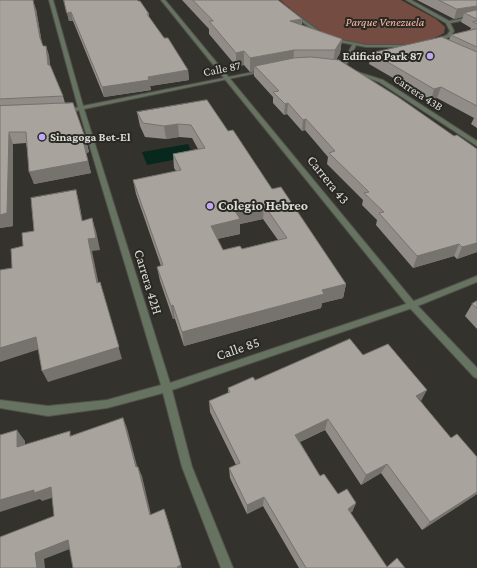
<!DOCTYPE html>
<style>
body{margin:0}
canvas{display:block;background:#33322c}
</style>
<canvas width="477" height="568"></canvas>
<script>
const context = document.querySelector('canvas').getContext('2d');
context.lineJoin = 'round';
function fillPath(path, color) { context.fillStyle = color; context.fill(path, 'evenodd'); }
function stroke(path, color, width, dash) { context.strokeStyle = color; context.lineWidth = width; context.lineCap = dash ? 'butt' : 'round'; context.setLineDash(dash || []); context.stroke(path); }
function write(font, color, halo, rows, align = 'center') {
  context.font = font + ' "Crimson Pro",serif'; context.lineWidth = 4; context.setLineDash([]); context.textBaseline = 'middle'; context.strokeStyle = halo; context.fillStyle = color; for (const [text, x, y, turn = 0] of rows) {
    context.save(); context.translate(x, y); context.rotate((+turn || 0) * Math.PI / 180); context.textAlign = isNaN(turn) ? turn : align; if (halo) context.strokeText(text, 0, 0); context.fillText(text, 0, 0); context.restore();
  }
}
const green = new Path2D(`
 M280 0H401L436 19 445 27 444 33C418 50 358 48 330 36 312 28 295 13 280 0Z`);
const water = new Path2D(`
 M188 144 194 156 147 165 142 152Z`);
const minor = new Path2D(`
 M49 0H53L83 106 264 70 266 71 84 109 170 383 409 303 477 276V282L415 307 172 390 192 467 233 568H221L182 467 163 393 107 408 48 416 0 408V400L48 406 107 400 161 385 79 110 76 111 73 109 78 107Z
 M354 44 356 45 345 68 383 80 477 141V146L379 82 345 69H341V68L352 45Z`);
const tertiary = new Path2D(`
 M161 0H165L415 303 477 368V378L474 377 409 307Z
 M406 0H411L449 21 477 16V18L450 23 454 31 450 37 434 42V40L447 35 450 31 446 23Z
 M294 14H296L322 33V35H320L294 16Z
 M331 38 366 45H409L411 46 409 47H366L329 40V38Z`);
const wall = new Path2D(`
 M0 0 36 9 42 44 43 46H46L49 56 50 65 63 96 65 103 86 140 89 152 86 153 91 173 34 184 26 143 13 144V226L0 228Z
 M64 0 149 14V17L188 70 189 80 150 86 151 90 104 97 73 21H69Z
 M182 0H278L302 19V25L342 39 340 53 336 60 477 252 457 259 454 256 413 268 376 225 377 220 362 205 363 200 327 164 328 157 305 130 302 131 287 114 284 115 273 103V97L254 76V71L250 72 244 65 236 66 209 34V29Z
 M417 0H477V128L471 124 474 118 437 98 431 100 369 64 372 53 449 40 451 35 470 30 471 28 461 22 463 17 454 19Z
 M137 112 228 131 272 189 346 284 343 298 322 303 321 308 184 346 175 319H173L160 281 157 267 161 266 136 194 133 180 176 171 174 168 173 154 198 149 192 138 179 137 166 139 145 137 140 126ZM263 219 278 240 242 249 223 250 217 239 240 234V224Z
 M477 301V329L465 316 472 304Z
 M363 355 421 401 477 494 422 530 381 473 361 485 325 430 300 442 320 476 338 494 356 503 352 512H350L387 567 405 568H299L263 506 247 514 230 478 229 468 236 465 210 412 209 401 228 393V388L255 380Z`);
const shadedWall = new Path2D(`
 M33 0 36 9 43 49 40 38Z
 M477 6V15L464 13 463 17 454 19 457 9Z
 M71 12 73 21H69L67 13Z
 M302 19 301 31 290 21Z
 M342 39 340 53 333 64 335 50Z
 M46 46 49 56 51 76 48 65Z
 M294 50 293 64 255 66 254 71 250 72V58Z
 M244 51V65L236 66V53Z
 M188 70 189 80 150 86 151 90 104 97 102 87 148 77Z
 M441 87 437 98 431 100 434 89Z
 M288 103 287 114 284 115 285 104Z
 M306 119 305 130 302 131 303 120Z
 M178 124 179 137 166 139 164 126Z
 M9 132 13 144V226L0 228V215Z
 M86 140 89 152 86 153 91 173 34 184 29 172 83 141Z
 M76 190 79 202 85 233 82 221Z
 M264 205 263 219 240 224V234L212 240 211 226 235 211Z
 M92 218 96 231 100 250 92 251 101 295 97 283 88 239Z
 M477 243V252L457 259 462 247Z
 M459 244 454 256 413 268 417 256Z
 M100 282 122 359 48 382 42 371Z
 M346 284 343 298 322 303 321 308 184 346 182 332 322 290Z
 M173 305 175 319H173L171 306Z
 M36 337 43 348 0 362V348Z
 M427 390 421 401 416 396Z
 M123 418 127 428 140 477 136 467Z
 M328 419 325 430 293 445 295 435Z
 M17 430 25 441V457L17 447Z
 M387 464 381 473 361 485 366 475Z
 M138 467 142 476 153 523 150 515Z
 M51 487 58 496 42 501 40 499 0 512V500L34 490Z
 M477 492V494L422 530 430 522Z
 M264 497 263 506 247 514V505Z
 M356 503 352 512 343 517 348 509Z
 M164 509 167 517 182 568H178Z
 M68 540 75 547 44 559 45 568H37L35 553Z`);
const building = new Path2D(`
 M0 0H33L40 38 43 46H46L48 65H50L63 96 0 99Z
 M64 0H137L138 1H140L149 14H147L164 38H168L188 70 148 77 149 80 102 87 71 12 67 13Z
 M193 0H278L302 19 290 21 342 39 335 50H294L250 58 244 51 236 53 209 21H213Z
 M439 0H477V6L457 9Z
 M477 10V19L464 13Z
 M477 21V24L473 22Z
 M477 29V47L451 35Z
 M442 37 477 52V106L441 87 434 89 372 53Z
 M311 57 339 60 398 97 454 136 457 135 477 149V243L462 247 459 244 417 256 379 213 384 212 364 193 369 192 329 153 335 151 306 119 303 120 288 103 285 104 273 92 279 91 255 66 294 58Z
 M207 100 228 131 233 130 272 189 281 187 346 284 322 290 324 294 182 332 173 305 171 306 157 267 163 265 133 180 181 170 173 154 205 148 191 125 178 124 164 126 143 123 137 112ZM264 205 287 238 242 249 240 246 223 250 211 226 240 219 235 211Z
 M73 103 86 140 83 141 88 161 29 172 26 132H9L7 213 0 215V106Z
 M76 190 82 221 92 218 96 238 88 239 97 283 100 282 119 347 42 371 36 337 0 348V270L12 268 11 249 23 246 22 233 34 231 31 198Z
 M477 301V308L472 304Z
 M350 339 363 355 388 344 427 390 416 396 451 438 457 434 477 457V492L430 522 387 464 366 475 328 419 295 435 320 476 324 474 338 494 347 489 356 503 348 509 387 567 397 558 405 568H306L264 497 247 505 229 468 240 463 209 401 230 392 228 388 253 377 255 380Z
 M123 418 136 467H138L150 515 164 509 181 565 177 567 178 568H73L68 540 35 553 37 568H0V537L54 516 51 487 34 493V490L0 500V435L17 430V447L70 431V436Z`);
const markers = [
 [430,56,4,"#bfa9f4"],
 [42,137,4,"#bfa9f4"],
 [210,206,4,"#bfa9f4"]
];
const farParknames = [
 ["Parque Venezuela",385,22]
];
const farPoinames = [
 ["Edificio Park 87",422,56],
 ["Sinagoga Bet-El",50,137,"left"]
];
const farStreetnames = [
 ["Calle 87",222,69,-11],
 ["Carrera 43B",418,93,33]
];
const streetNames = [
 ["Carrera 43",328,180,51],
 ["Carrera 42H",148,282,73],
 ["Calle 85",238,349,-19]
];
const poiNames = [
 ["Colegio Hebreo",218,206]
];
fillPath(green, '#744c41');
fillPath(water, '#08281e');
stroke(minor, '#51504b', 2);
stroke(tertiary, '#51504b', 2);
fillPath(minor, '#677361');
fillPath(tertiary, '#677361');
fillPath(wall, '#918c87');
fillPath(shadedWall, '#76726e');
fillPath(building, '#a9a39d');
stroke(building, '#76726e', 1);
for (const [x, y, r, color] of markers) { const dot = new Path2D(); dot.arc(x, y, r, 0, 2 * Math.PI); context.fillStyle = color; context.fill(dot); stroke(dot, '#292822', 1.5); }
write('italic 12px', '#f8b8a5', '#292822', farParknames);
write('bold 12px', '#dbdbd7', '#292822', farPoinames, 'right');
write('12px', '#dbdbd7', '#292822', farStreetnames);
write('14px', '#dbdbd7', '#292822', streetNames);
write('bold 14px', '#dbdbd7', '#292822', poiNames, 'left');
</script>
